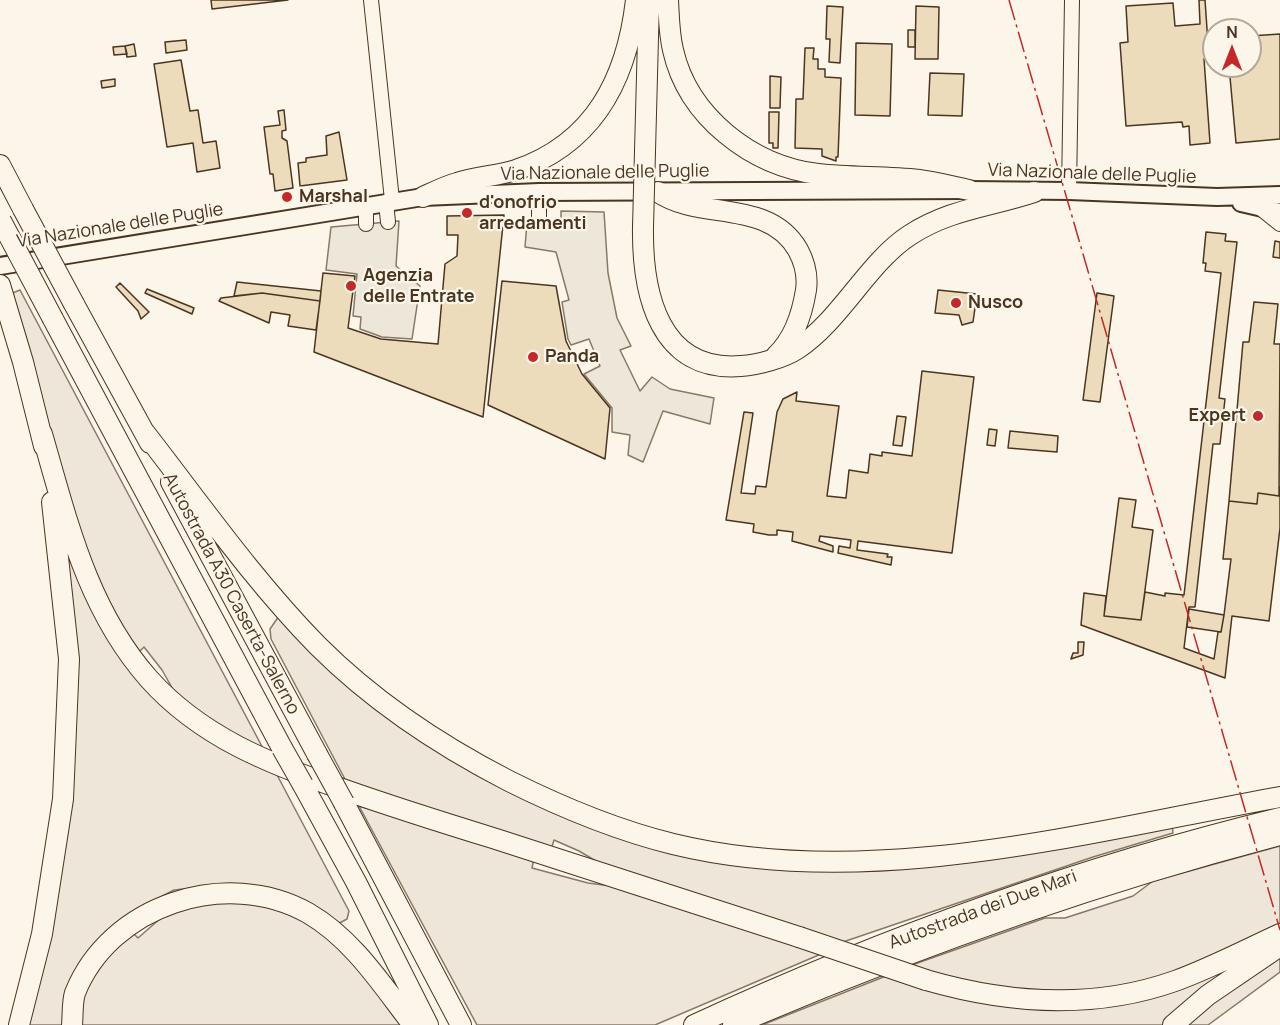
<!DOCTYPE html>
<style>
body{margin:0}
#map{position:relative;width:1280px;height:1025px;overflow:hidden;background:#fbf6e9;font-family:Manrope,sans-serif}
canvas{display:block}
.north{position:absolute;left:1202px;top:18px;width:60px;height:60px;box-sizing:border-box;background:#fbf6e9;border:2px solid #b4a999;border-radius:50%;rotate:0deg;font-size:16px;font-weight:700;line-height:24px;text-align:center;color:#4a3520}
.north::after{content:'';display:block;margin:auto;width:21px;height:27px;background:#c62828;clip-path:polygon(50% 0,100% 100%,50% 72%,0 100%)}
</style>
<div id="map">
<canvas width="1280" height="1025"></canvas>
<div class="north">N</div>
</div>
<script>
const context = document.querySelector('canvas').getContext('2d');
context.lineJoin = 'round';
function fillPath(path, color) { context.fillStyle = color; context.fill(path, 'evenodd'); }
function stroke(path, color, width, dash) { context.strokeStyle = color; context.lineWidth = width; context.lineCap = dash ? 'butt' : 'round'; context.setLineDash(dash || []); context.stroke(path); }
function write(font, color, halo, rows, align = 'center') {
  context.font = font + ' Manrope,sans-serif'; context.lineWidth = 4.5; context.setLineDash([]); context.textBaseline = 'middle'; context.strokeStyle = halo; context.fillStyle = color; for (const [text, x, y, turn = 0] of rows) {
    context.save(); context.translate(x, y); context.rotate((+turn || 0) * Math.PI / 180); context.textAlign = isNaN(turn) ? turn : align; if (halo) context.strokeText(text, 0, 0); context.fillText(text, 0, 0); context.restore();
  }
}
const green = new Path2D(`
 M20 290 266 754 216 727 175 693 162 670 144 647 137 654 94 579 10 294Z
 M66 558H70L91 605 206 738 227 751 276 773 349 911 347 919 336 925 247 888 221 885 174 890 138 909 102 937 62 1025H21L56 863Z
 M279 616 354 688 577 820 822 866 1172 824 1173 833 1093 857 840 943 606 867 579 851 554 840 551 850 347 783 271 639 270 629Z
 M359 806 534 858 532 868 588 883 619 887 821 954 655 1025H477Z
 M1280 846V927L1187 971 1087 994 985 988 909 966 1045 918H1065L1133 896 1153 881Z
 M218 896 290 911 328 933 407 1025H74L89 978 130 930 138 938 170 910Z
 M1280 953V972L1208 1025H1182Z
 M1227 971 1162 1025H762L886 976 949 995 1173 990Z`);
const parking = new Path2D(`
 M561 211 604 212 608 273 617 318 631 346 620 350 640 391 652 377 670 389 714 398 710 424 663 411 643 462 628 455 630 435 612 432V408L584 374 600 366 589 339 571 345 568 339 562 302 569 300 556 252 525 247 527 222 561 220Z
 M399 221 396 266 420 286 412 339 382 337 360 329 361 317 353 316 357 274 326 270 331 227Z`);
const building = new Path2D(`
 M211 0H288L212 9Z
 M1199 0H1205L1209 58 1204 59 1210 143 1190 145 1189 126 1183 127 1182 122 1126 126 1120 43 1128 42 1126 6 1173 3 1175 26 1200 24Z
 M827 6 843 7 840 63 829 62 830 39H826Z
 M916 6 939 7 938 59H915Z
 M908 30H915V47H908Z
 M1280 34V139L1236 143 1229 66H1250V36Z
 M186 40 187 50 166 53 165 42Z
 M856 43 892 44 890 116 855 115Z
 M134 44 136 56 127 57 125 46Z
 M125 46 127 54 114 55 113 47Z
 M805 48H814L813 59H818V69H825V77L841 78 838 157H836V161L822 156V149L795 148 796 99H803Z
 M181 60 190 111 198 110 203 143 216 141 220 168 197 172 193 143 167 147 154 64Z
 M930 73 964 74 962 116 928 115Z
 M770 76 781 77 780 108H770Z
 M115 79V86L102 88 101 81Z
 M284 110 286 130 282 131V138L287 141 293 188 275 191 273 174H270L264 127 280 125 278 111Z
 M769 112H779L778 148H773V143H769Z
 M339 132 347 180 300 186 298 163 306 162V158L327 155 326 136Z
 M504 215 483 417 314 352 323 273 355 276 348 328 381 339 438 344 445 264 457 256 458 235H447V216Z
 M1206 232 1226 234 1225 241 1237 242 1219 398 1225 399 1220 444H1213L1195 607H1189L1184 648 1214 659 1218 632H1221L1224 615 1231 559H1223L1229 501 1257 504 1258 493 1279 496 1280 487V528L1269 621 1232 616 1225 678 1081 625 1084 593 1106 596 1104 616 1141 620 1145 592 1165 596V593L1184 595 1221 273 1205 271 1206 263H1203Z
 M1275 241 1280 242V258L1273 257Z
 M502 281 556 286 566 341 582 374 610 408 605 459 488 405Z
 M237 282 321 291 320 301 262 293 234 296Z
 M120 283 149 312 141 319 138 311 116 287Z
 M147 289 194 308 192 314 145 293Z
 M938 290 977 294 973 322 962 325 959 315 935 313Z
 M262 293 320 301 316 330 288 326 290 315 271 312 269 323 219 301 221 298Z
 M1097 293 1114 296 1100 402 1083 400Z
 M1254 302 1278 304 1274 344H1280L1279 496 1258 493 1257 504 1229 501 1243 342H1249Z
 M922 371 974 377 952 553 858 541 857 550 888 554 887 557H892L891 565 838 553 839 546 850 548 851 540 820 536 819 541 833 546V552L792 541 793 532 777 530V535H769L753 532 754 524 726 520 744 412 753 413 741 493 755 494 756 486 766 487 777 412 783 399 797 392 796 401 839 406 827 496 846 498 849 470 868 473 870 454 882 456V452L912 456Z
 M897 416 906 417 902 446 893 445Z
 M989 429 997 430 995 446 987 445Z
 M1010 431 1058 436 1057 452 1008 448Z
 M1119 498 1136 500 1132 527 1153 530 1141 620 1104 616Z
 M1189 609 1224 615 1221 632 1187 627Z
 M1078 642H1084L1083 655 1071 659 1073 653H1078Z`);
const minor = new Path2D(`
 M371 0 392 200
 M1069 191 1072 0
 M539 192V222
 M386 202 388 222
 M366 205V224
 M1260 208 1280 224`);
const major = new Path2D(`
 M1241 203 1280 212
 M0 266 423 197 539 192 969 190 1069 191 1217 197 1280 195`);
const highway = new Path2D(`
 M668 0C669 17 669 34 673 50 688 117 752 166 818 174 852 178 886 176 919 180 936 182 953 187 969 190
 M645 151 649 0
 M0 165 23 209
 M658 192C700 221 768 198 798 250 805 263 808 276 806 290 802 315 794 339 776 356
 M423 197C434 192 446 186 457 183 476 177 496 176 516 170 595 143 627 78 636 0
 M643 227C642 293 659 373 741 366 758 365 783 358 797 349 841 320 868 262 910 235 950 209 989 207 1034 192
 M0 285 23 362 44 446
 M74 304 150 443
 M53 319 282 748
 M145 433C201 505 254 581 318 646 373 701 439 745 509 781 561 807 616 830 673 844 869 892 1086 832 1280 797
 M42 434C67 520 87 609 149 679 201 737 270 764 342 789 393 807 444 823 496 839 597 872 698 905 799 937
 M171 482 317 754
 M303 785 356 882 428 1025
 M344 803 461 1025
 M926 980C1009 1004 1093 1010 1175 981 1211 968 1245 950 1280 934
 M19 1025 42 934 63 799 69 659 52 502
 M72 1025C73 1015 72 1002 75 993 110 905 226 867 308 913 353 939 382 985 413 1025
 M694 1025C881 939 1079 867 1280 818
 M733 1025C911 949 1093 884 1280 835
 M1173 1025 1208 995 1280 946`);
const highwayBridge = new Path2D(`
 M23 209 74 304
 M1 221 53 319
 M643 227 645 151
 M282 748 303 785
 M317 754 344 803
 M799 937 926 980`);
const power = new Path2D(`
 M1009 0 1280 930`);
const markers = [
 [287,197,6,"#c62828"],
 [467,213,6,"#c62828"],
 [351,286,6,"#c62828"],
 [956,303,6,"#c62828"],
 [533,357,6,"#c62828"],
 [1258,416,6,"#c62828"]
];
const streetNames = [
 ["Via Nazionale delle Puglie",605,173,-1],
 ["Via Nazionale delle Puglie",1092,174,2],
 ["Via Nazionale delle Puglie",120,226,-9],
 ["Autostrada A30 Caserta-Salerno",231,594,62],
 ["Autostrada dei Due Mari",983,910,-20]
];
const poiNames = [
 ["Marshal",299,197],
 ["d'onofrio",479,203],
 ["arredamenti",479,224],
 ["Agenzia",363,276],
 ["delle Entrate",363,297],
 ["Nusco",968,303],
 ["Panda",545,357],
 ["Expert",1246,416,"right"]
];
fillPath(green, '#ede6d9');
stroke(green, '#887966', 1.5);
fillPath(parking, '#ede7d9');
stroke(parking, '#887966', 1.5);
fillPath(building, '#ecdcbc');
stroke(building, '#4a3520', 1.5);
stroke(minor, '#4a3520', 16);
stroke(major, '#4a3520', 20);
stroke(highway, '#4a3520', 22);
stroke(minor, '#fbf6e9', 14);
stroke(major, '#fbf6e9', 16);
stroke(highway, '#fbf6e9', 20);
stroke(highwayBridge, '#4a3520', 22, []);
stroke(highwayBridge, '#fbf6e9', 20);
stroke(power, '#c62828', 1.5, [21, 4.5, 3, 4.5]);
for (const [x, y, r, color] of markers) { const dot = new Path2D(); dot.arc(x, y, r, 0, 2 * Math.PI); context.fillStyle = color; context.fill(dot); stroke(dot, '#fbf6e9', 2); }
write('18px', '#4a3520', '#fbf6e9', streetNames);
write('bold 18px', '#4a3520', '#fbf6e9', poiNames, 'left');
</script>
